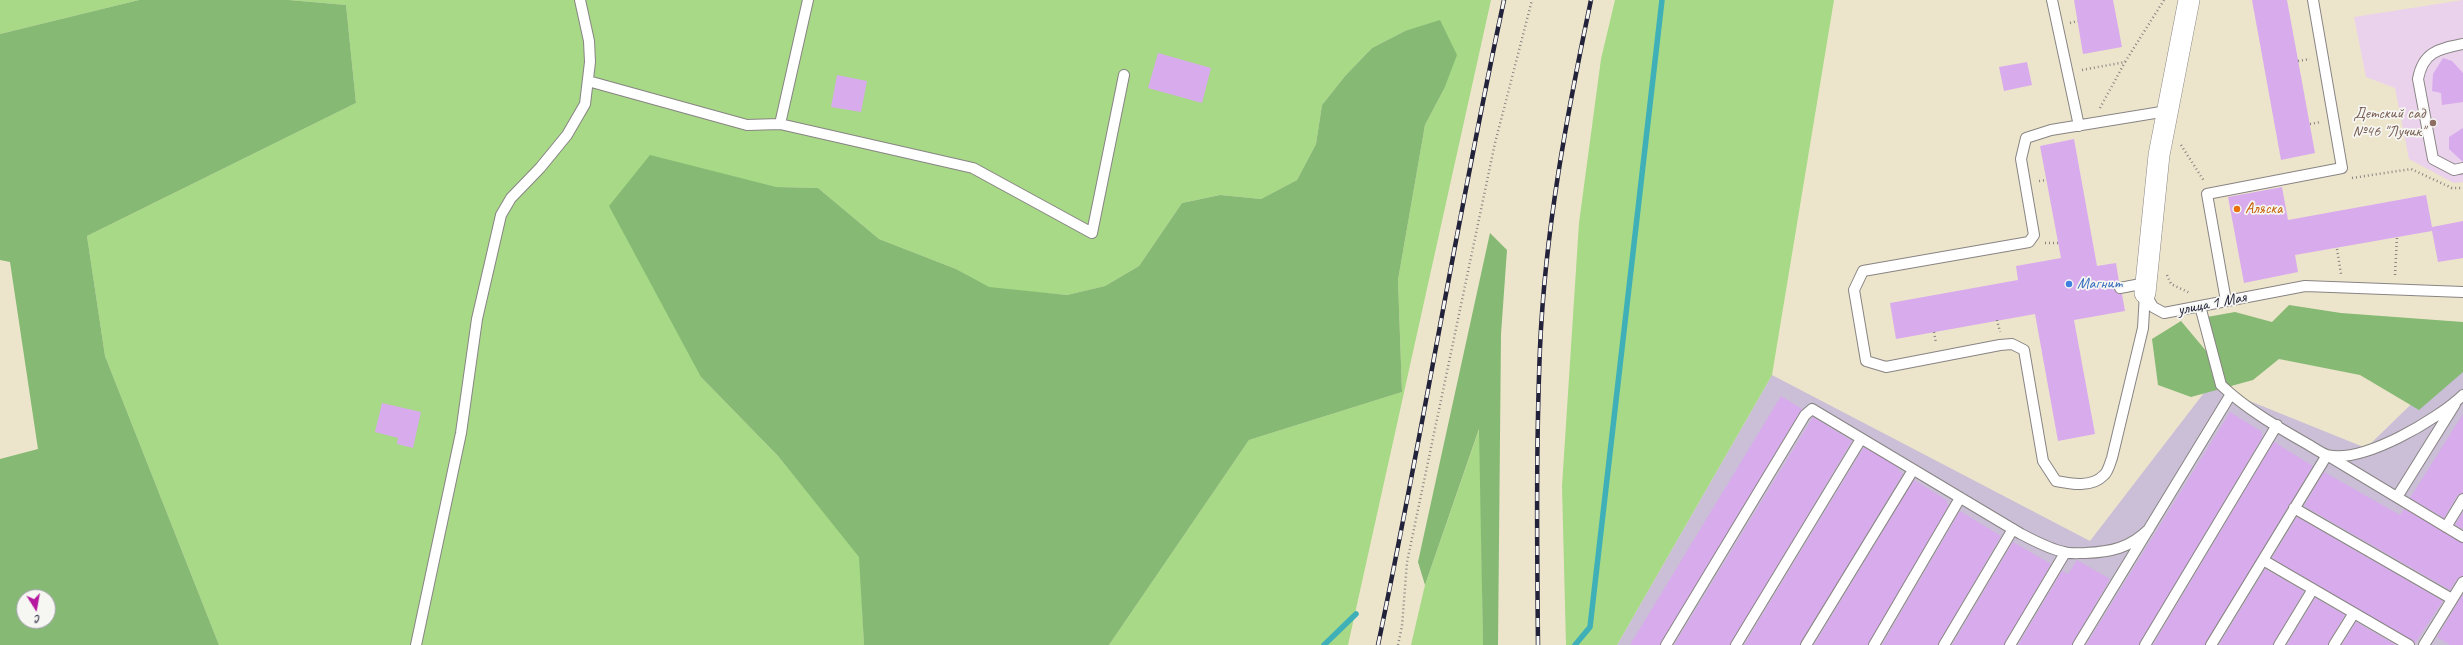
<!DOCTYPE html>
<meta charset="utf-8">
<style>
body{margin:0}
#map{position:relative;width:2463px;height:645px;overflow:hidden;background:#ede5cb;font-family:Caveat,sans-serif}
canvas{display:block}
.north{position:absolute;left:16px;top:589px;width:40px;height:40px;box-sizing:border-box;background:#f6f6f2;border:1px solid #a1a1a9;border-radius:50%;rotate:169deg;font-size:11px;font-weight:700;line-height:16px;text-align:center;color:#22223b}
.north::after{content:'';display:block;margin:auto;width:14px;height:18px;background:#b5179e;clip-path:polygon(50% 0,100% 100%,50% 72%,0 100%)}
</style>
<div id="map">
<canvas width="2463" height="645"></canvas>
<div class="north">С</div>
</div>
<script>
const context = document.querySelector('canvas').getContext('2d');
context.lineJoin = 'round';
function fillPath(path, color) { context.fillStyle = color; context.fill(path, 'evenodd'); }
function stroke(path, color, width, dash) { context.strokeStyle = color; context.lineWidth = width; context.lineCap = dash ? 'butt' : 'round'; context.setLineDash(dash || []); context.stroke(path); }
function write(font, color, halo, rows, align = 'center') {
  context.font = font + ' Caveat,sans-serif'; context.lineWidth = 3.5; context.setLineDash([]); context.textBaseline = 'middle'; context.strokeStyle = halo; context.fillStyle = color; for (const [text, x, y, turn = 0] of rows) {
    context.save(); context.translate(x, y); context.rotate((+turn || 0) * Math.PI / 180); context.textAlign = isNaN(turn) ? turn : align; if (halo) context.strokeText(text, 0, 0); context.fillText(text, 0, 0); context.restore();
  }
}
const built = new Path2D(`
 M2463 0V182L2454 183 2409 159 2395 88 2366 77 2354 17Z`);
const industrial = new Path2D(`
 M2463 354V645H1617L1772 375 2090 541 2210 385 2366 448Z`);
const green = new Path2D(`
 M0 0H139L0 34Z
 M289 0H1491L1348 645H1109L1249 440 1402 392 1398 280 1425 125 1444 89 1405 31 1372 48 1345 76 1322 105 1316 144 1297 180 1261 199 1220 195 1182 203 1139 266 1105 286 1067 295 989 288 956 269 879 239 818 188 776 187 701 377 778 456 860 557 864 645H219L105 356 87 236 356 103 346 5Z
 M1615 0H1834L1772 375 1617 645H1566L1562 486 1579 223 1601 59Z
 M1480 427 1483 645H1411L1425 585Z`);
const forest = new Path2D(`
 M139 0H289L346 5 356 103 87 236 105 356 219 645H0V459L38 449 10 262 0 260V34ZM24 597H48V621H24Z
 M1440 20 1457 55 1444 89 1425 125 1398 280 1402 392 1249 440 1109 645H864L859 557 778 456 701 377 609 206 650 155 776 187 818 188 879 239 956 269 989 287 1067 295 1105 286 1139 266 1182 203 1220 195 1261 199 1297 180 1316 144 1322 105 1345 76 1372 48 1405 31Z
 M1490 233 1507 250 1501 334 1498 645H1483L1479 429 1425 585 1418 562Z
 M2289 305 2341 313 2463 322V372L2419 410 2360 375 2279 359 2253 380 2191 397 2158 385 2152 339 2181 321 2207 352V317L2235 312 2272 322Z`);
const stream = new Path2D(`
 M1324 645 1356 614
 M1575 645 1590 627 1662 0`);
const building = new Path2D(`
 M2074 0H2113L2122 47 2083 54Z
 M2252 0H2287L2315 153 2281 160Z
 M1158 53 1211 68 1202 103 1148 88Z
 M2443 58 2452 61 2463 73V102L2442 105 2441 93 2432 91 2433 74Z
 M2027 62 2032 85 2004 91 1999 67Z
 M837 75 867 81 861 112 831 107Z
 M2463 128V162L2449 149V137Z
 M2074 139 2097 266 2116 263 2119 282 2115 283 2114 289 2118 294H2122L2125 311 2074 320 2095 434 2058 441 2035 314 1896 339 1890 303 2018 280 2016 266 2061 258 2040 146Z
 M2282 187 2288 220 2426 195 2432 227 2463 221V258L2438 262 2432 231 2295 255 2298 272 2244 283 2228 197Z
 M1781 396 1802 409 1660 645H1630Z
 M382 403 421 412 413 448 397 444 398 438 375 432Z
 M2230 412 2262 432 2261 434 2263 436 2139 645H2086Z
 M2463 414V493L2457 496 2444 518 2410 498Z
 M1813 417 1852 441 1730 645H1674Z
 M2274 442 2313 466 2205 645H2153Z
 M1864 447 1899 468 1898 470 1903 474 1800 645H1744Z
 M2324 472 2400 515 2404 509 2463 543V576L2458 578 2450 590 2304 506Z
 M1914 480 1948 501 1946 503 1949 505 1868 645H1814Z
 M1960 511 2001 536 1938 645H1882Z
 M2463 512V529L2455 525Z
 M2297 517 2443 601 2415 643 2272 558Z
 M2013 542 2051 564 2004 645H1952Z
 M2077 560 2110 579 2072 645H2018L2062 571 2068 574Z
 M2265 569 2304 591 2273 645H2219Z
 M2463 594V645H2450L2437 637Z
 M2315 598 2345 615 2328 645H2287Z
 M2356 622 2396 645H2342Z`);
const path = new Path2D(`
 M2070 23 2078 21
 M2298 61 2310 59
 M2082 70 2125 62 2164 0
 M2100 108 2125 62
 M2310 124 2321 122
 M2181 145 2204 181
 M2352 178 2411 169 2452 188H2463
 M2039 181 2047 180
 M2045 243H2058
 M2337 249 2341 274
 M2167 275 2171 284 2190 293
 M2395 275 2397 237
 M1997 320 2000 332
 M1934 332 1936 343
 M1398 645 1402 626 1407 562 1495 143 1532 0`);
const service = new Path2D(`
 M808 0 780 124 973 168 1092 233 1124 75
 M2052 0 2079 126
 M2463 44C2438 49 2423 52 2418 79L2433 159 2454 170 2463 168
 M588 81 747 125 780 124
 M2120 288 2146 283
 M2145 293 2143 328 2112 458C2110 463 2108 472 2104 475 2092 488 2071 484 2056 481L2043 461 2024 350 2012 344 2000 345 1886 367 1866 361 1854 290 1863 271 2029 242 2034 235 2021 159 2026 138 2051 130 2167 111
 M2145 293 2153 307 2164 313 2305 286 2463 292
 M2226 301 2207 194 2342 168 2313 0
 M2200 306 2221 385C2246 409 2279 428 2309 445 2314 448 2321 453 2327 455 2363 464 2438 419 2463 395
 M2397 497 2455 404
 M2294 508 2452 599
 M2446 527 2463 499
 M2263 560 2409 645
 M416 645 461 433 477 319 501 215 511 198 540 168 567 135 585 104 590 62 589 41 580 0
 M1666 645 1805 415 1812 409 2021 534C2035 541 2049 549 2064 552 2070 554 2078 553 2085 553 2111 552 2130 548 2149 529
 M1736 645 1861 439
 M1806 645 1913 470
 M1874 645 1960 498
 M1944 645 2013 529
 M2010 645 2065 553
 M2078 645 2231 394
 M2145 645 2277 425
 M2211 645 2327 455 2463 537
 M2279 645 2313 589
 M2334 645 2354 613
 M2424 645 2463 582`);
const minor = new Path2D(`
 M2145 293 2159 155 2189 0`);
const rail = new Path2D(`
 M1378 645C1423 431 1458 214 1504 0
 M1538 645C1537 546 1536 447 1540 348 1545 231 1567 114 1591 0`);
const markers = [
 [2433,123,4,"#8d6e63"],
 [2237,209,4,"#e8710a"],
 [2069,284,4,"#3f7fe0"]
];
const educationNames = [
 ["Детский сад",2425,114],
 ["№46 \"Лучик\"",2425,132]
];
const foodNames = [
 ["Аляска",2245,209]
];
const shopNames = [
 ["Магнит",2077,284]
];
const streetNames = [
 ["улица 1 Мая",2212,304,-11]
];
fillPath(built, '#ead1ec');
fillPath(industrial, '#cabfd6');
fillPath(green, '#a7d987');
fillPath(forest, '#85b974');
stroke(stream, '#3fb0b7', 5.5);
fillPath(building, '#d8abed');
stroke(service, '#888483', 12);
stroke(minor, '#888483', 22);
stroke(path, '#888483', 2.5, [1, 3]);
stroke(service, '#fff', 10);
stroke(minor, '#fff', 21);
stroke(rail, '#22223b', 4.5);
stroke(rail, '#f6f6f2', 3, [9]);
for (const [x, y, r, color] of markers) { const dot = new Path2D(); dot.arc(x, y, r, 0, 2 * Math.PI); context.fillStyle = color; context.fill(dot); stroke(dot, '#f6f6f2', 1.5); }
write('16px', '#785e54', '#f6f6f2', educationNames, 'right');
write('16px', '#c56008', '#f6f6f2', foodNames, 'left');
write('16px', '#366cbe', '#f6f6f2', shopNames, 'left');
write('16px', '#22223b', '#f6f6f2', streetNames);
</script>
